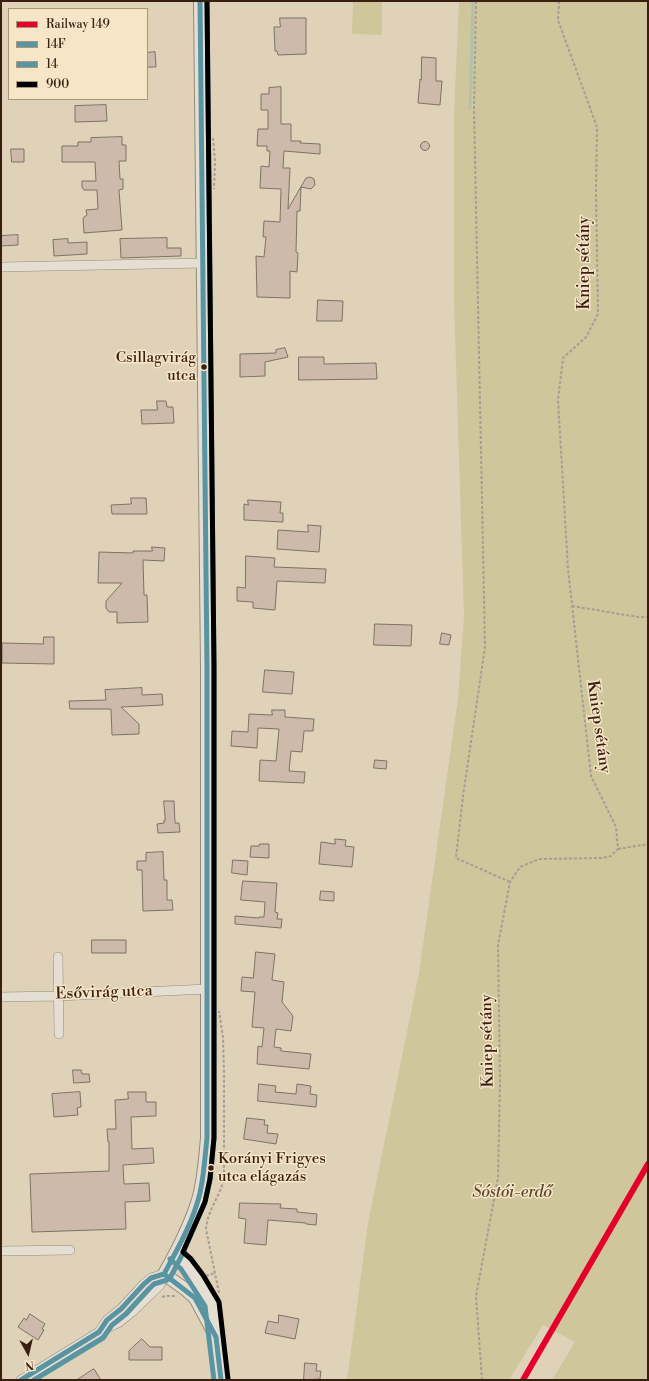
<!DOCTYPE html>
<meta charset="utf-8">
<style>
body{margin:0}
#map{position:relative;width:649px;height:1381px;overflow:hidden;background:#e0d2b9;font-family:"Libre Bodoni",serif}
canvas{display:block}
.frame{position:absolute;inset:0;border:2px solid #391f12;pointer-events:none}
.legend{position:absolute;left:8px;top:8px;width:140px;height:92px;box-sizing:border-box;background:#f6e5c6;border:1px solid #aa967e;margin:0;padding:5px 7px;list-style:none;font-size:12px;color:#391f12}
.legend li{display:flex;align-items:center;gap:8px;height:20px}
.legend b{width:20px;border:1px solid #aa967e}
.north{position:absolute;left:8px;top:1333px;width:40px;height:40px;-webkit-text-stroke:3px #f6e5c6;paint-order:stroke;rotate:172deg;font-size:11px;font-weight:700;line-height:16px;text-align:center;color:#391f12}
.north::after{content:'';display:block;margin:auto;width:14px;height:18px;background:#391f12;clip-path:polygon(50% 0,100% 100%,50% 72%,0 100%)}
</style>
<div id="map">
<canvas width="649" height="1381"></canvas>
<div class="frame"></div>
<ul class="legend">
<li><b style="height:5px;background:#e4002b"></b>Railway 149</li>
<li><b style="height:5px;background:#5994a3"></b>14F</li>
<li><b style="height:5px;background:#5994a3"></b>14</li>
<li><b style="height:5px;background:#000"></b>900</li>
</ul>
<div class="north">N</div>
</div>
<script>
const context = document.querySelector('canvas').getContext('2d');
context.lineJoin = 'round';
function fillPath(path, color) { context.fillStyle = color; context.fill(path, 'evenodd'); }
function stroke(path, color, width, dash) { context.strokeStyle = color; context.lineWidth = width; context.lineCap = dash ? 'butt' : 'round'; context.setLineDash(dash || []); context.stroke(path); }
function write(font, color, halo, rows, align = 'center') {
  context.font = font + ' "Libre Bodoni",serif'; context.lineWidth = 3; context.setLineDash([]); context.textBaseline = 'middle'; context.strokeStyle = halo; context.fillStyle = color; for (const [text, x, y, turn = 0] of rows) {
    context.save(); context.translate(x, y); context.rotate((+turn || 0) * Math.PI / 180); context.textAlign = isNaN(turn) ? turn : align; if (halo) context.strokeText(text, 0, 0); context.fillText(text, 0, 0); context.restore();
  }
}
const green = new Path2D(`
 M353 1H382V35L352 34Z
 M459 1H648V1380H552L575 1342 543 1325 509 1380H347L368 1223 419 973 458 699 464 616 454 300V116Z`);
const stream = new Path2D(`
 M470 108 473 1`);
const building = new Path2D(`
 M280 18H306V54L278 55 277 51H275L274 27H280Z
 M155 52 156 67H147V53Z
 M422 57 436 58V81H442L440 105 418 103 420 79 421 80Z
 M281 87V124H291V141H301L300 143 320 144V154L284 151 283 168H290L288 209 306 178 310 177 314 179 315 185 311 189 301 187 300 211H297L296 252 298 253 297 272 290 271V298L257 297 256 256 264 257 266 237H263L264 221 280 222 281 189 260 188 261 166 269 167 270 151H267V146H257L258 129H268V110H261V94H269V88Z
 M106 105 107 121 75 122V106Z
 M122 137V145H126V161H119L120 179H123V189L119 190 122 230 84 233 83 218 87 215 86 210 98 209 97 190H84L82 187V181H96L95 162H62V146H78V142H91V138Z
 M420.5 146a4.5 4.5 0 1 1 9 0a4.5 4.5 0 1 1-9 0Z
 M11 149H24V162H12Z
 M18 235V245L1 246V236Z
 M167 238V248H181V256L121 258 120 239Z
 M68 239V243L87 242V254L54 256 53 240Z
 M318 300 343 301 342 321H317Z
 M285 348 288 357 265 362V376L240 377V354L276 353V350Z
 M299 357H324V364L376 363 377 379 299 380Z
 M157 401H166L167 407H173L174 423 142 424 141 410H157Z
 M131 498H146L147 514H112L111 505 131 504Z
 M248 500 281 502 280 513H283V522L244 520V504L248 505Z
 M308 525 321 526 319 552 277 549 278 530 308 532Z
 M152 547 165 548 164 561 143 560 144 595H147L148 622 117 623V612H109L106 608V601L122 583H98L99 552 133 553V551H152Z
 M246 556 275 558 274 567 326 569 325 583 277 581 275 610 253 608V602L237 601V587L245 588Z
 M375 624 412 625 411 646 374 645Z
 M442 633 451 635 449 645 440 644Z
 M44 637H54V664L2 663V643L43 644Z
 M265 670 294 672 292 694 263 692Z
 M142 688V695L162 694 163 705 121 707 139 724V734L112 735 111 709H70L69 701 106 700 105 690Z
 M272 710H285V717L314 719 313 731H304L302 752 291 751 289 771 305 772 304 783 259 781 260 760 276 761 279 729 258 728 257 748 231 746 232 731 248 732 249 714 272 715Z
 M375 760 387 761 386 769 374 768Z
 M164 801H174L175 823H179L180 832 158 833 157 824 164 823V820H165Z
 M335 839 346 840 345 846 354 847 352 867 319 864 321 842 335 844Z
 M260 844H269V858L250 857 251 846H259Z
 M163 852 164 880H167V900H172L173 910 143 911 142 870H137V861H146V853Z
 M233 860 248 861 247 875 232 873Z
 M243 881 277 883 275 912 278 913 277 919H282L281 928 235 924V916L259 918V917H264L265 902 241 900Z
 M321 891 334 892V901L320 900Z
 M92 940H126V953H92Z
 M256 952 275 954 272 980 284 982 282 1002 293 1016 291 1031 276 1029 274 1047 281 1048V1051L311 1054 309 1069 257 1064 258 1046 262 1047 264 1028 252 1027 255 992 241 991 242 977 253 978Z
 M73 1070H81L82 1074H89L90 1082 74 1083Z
 M259 1084 276 1086 275 1092 296 1094 297 1084 311 1086 310 1094 317 1095 316 1107 258 1101Z
 M80 1092 81 1107 77 1108 78 1115 54 1117 52 1094Z
 M128 1092H146V1102H156V1116L131 1117 132 1149 153 1148 154 1163 123 1165 124 1184 149 1183 150 1201 125 1202 126 1229 32 1232 30 1174 109 1171V1142H108L107 1129H116L115 1100 128 1099Z
 M247 1118 265 1120 264 1125H268L267 1133 278 1134 276 1144 244 1139Z
 M240 1203 281 1204 280 1208 297 1209V1212L317 1214 316 1225 306 1224V1223L268 1220 266 1245 244 1243 246 1219 239 1218Z
 M30 1314 45 1324 42 1329 44 1330 38 1340 18 1327 24 1318 26 1320Z
 M279 1315 299 1319 295 1339 265 1333 268 1321 278 1323Z
 M142 1339 150 1347H162V1360H129V1351Z
 M305 1363 317 1364 316 1371H321L320 1379 304 1380Z
 M94 1369 101 1380H77Z`);
const path = new Path2D(`
 M476 1 474 109 485 647 463 796 456 858 510 882
 M213 138 215 161 214 189
 M572 606 638 617H648
 M618 849 648 844
 M206 1276 215 1273
 M219 1293 206 1229C207 1212 219 1197 224 1180V1071L223 1037 219 1011
 M162 1297 165 1296H177
 M482 1380 476 1296 498 1178 500 1082 498 945 510 882 520 867 539 859 603 858 611 856 618 849 616 827 591 776 568 569 558 400 563 358 586 337 598 314 596 191 597 127 558 20 559 1`);
const minor = new Path2D(`
 M1 267 203 263
 M58 957 59 1034
 M1 997 58 996 207 989
 M1 1251 70 1250
 M100 1331 118 1323 132 1312 160 1285 164 1274
 M21 1380 99 1332 107 1320 121 1309 144 1284 151 1278 164 1274`);
const tertiary = new Path2D(`
 M200 1 207 667V1138C205 1159 204 1180 198 1200 190 1226 177 1251 164 1274L185 1289 195 1298 216 1337
 M175 1254 186 1264 197 1279 212 1304 221 1380`);
const bus1 = new Path2D(`
 M164 1274C178 1248 193 1222 200 1193 204 1175 205 1156 207 1138V667L200 1
 M164 1274 195 1298 216 1337 221 1380
 M21 1380 99 1332 107 1320 121 1309 144 1284 151 1278 164 1274`);
const bus2 = new Path2D(`
 M170 1259 181 1269 205 1306 214 1380
 M34 1380 103 1338 112 1325 126 1314 149 1289 154 1284 167 1280 170 1278 181 1257 205 1202 210 1179 214 1138V667L207 1`);
const bus3 = new Path2D(`
 M207 1 214 667V1138L210 1179 205 1202 183 1252 191 1259 203 1275 219 1302 228 1379`);
const rail1 = new Path2D(`
 M523 1380 648 1164`);
const markers = [
 [204,367,3.5,"#391f12"],
 [211,1168,3.5,"#391f12"]
];
const busNames = [
 ["Csillagvirág",196,358],
 ["utca",196,376],
 ["Korányi Frigyes",218,1159,"left"],
 ["utca elágazás",218,1177,"left"]
];
const streetNames = [
 ["Kniep sétány",585,263,-90],
 ["Kniep sétány",598,727,82],
 ["Esővirág utca",104,993,-2],
 ["Kniep sétány",488,1041,-91]
];
const parkNames = [
 ["Sóstói-erdő",512,1193]
];
fillPath(green, '#cfc69b');
stroke(stream, '#b0c1ae', 3);
fillPath(building, '#cdbaaa');
stroke(building, '#7d7264', 1);
stroke(minor, '#958a7a', 10);
stroke(tertiary, '#958a7a', 14);
stroke(path, '#a69e93', 2, [3, 2]);
stroke(minor, '#e5ded2', 9);
stroke(tertiary, '#e5ded2', 12);
stroke(bus1, '#5994a3', 5);
stroke(bus2, '#5994a3', 5);
stroke(bus3, '#000', 5);
stroke(rail1, '#e4002b', 6);
for (const [x, y, r, color] of markers) { const dot = new Path2D(); dot.arc(x, y, r, 0, 2 * Math.PI); context.fillStyle = color; context.fill(dot); stroke(dot, '#f6e5c6', 1.5); }
write('15px', '#391f12', '#f6e5c6', busNames, 'right');
write('16px', '#391f12', '#f6e5c6', streetNames);
write('italic 16px', '#5b462e', '#f6e5c6', parkNames);
</script>
